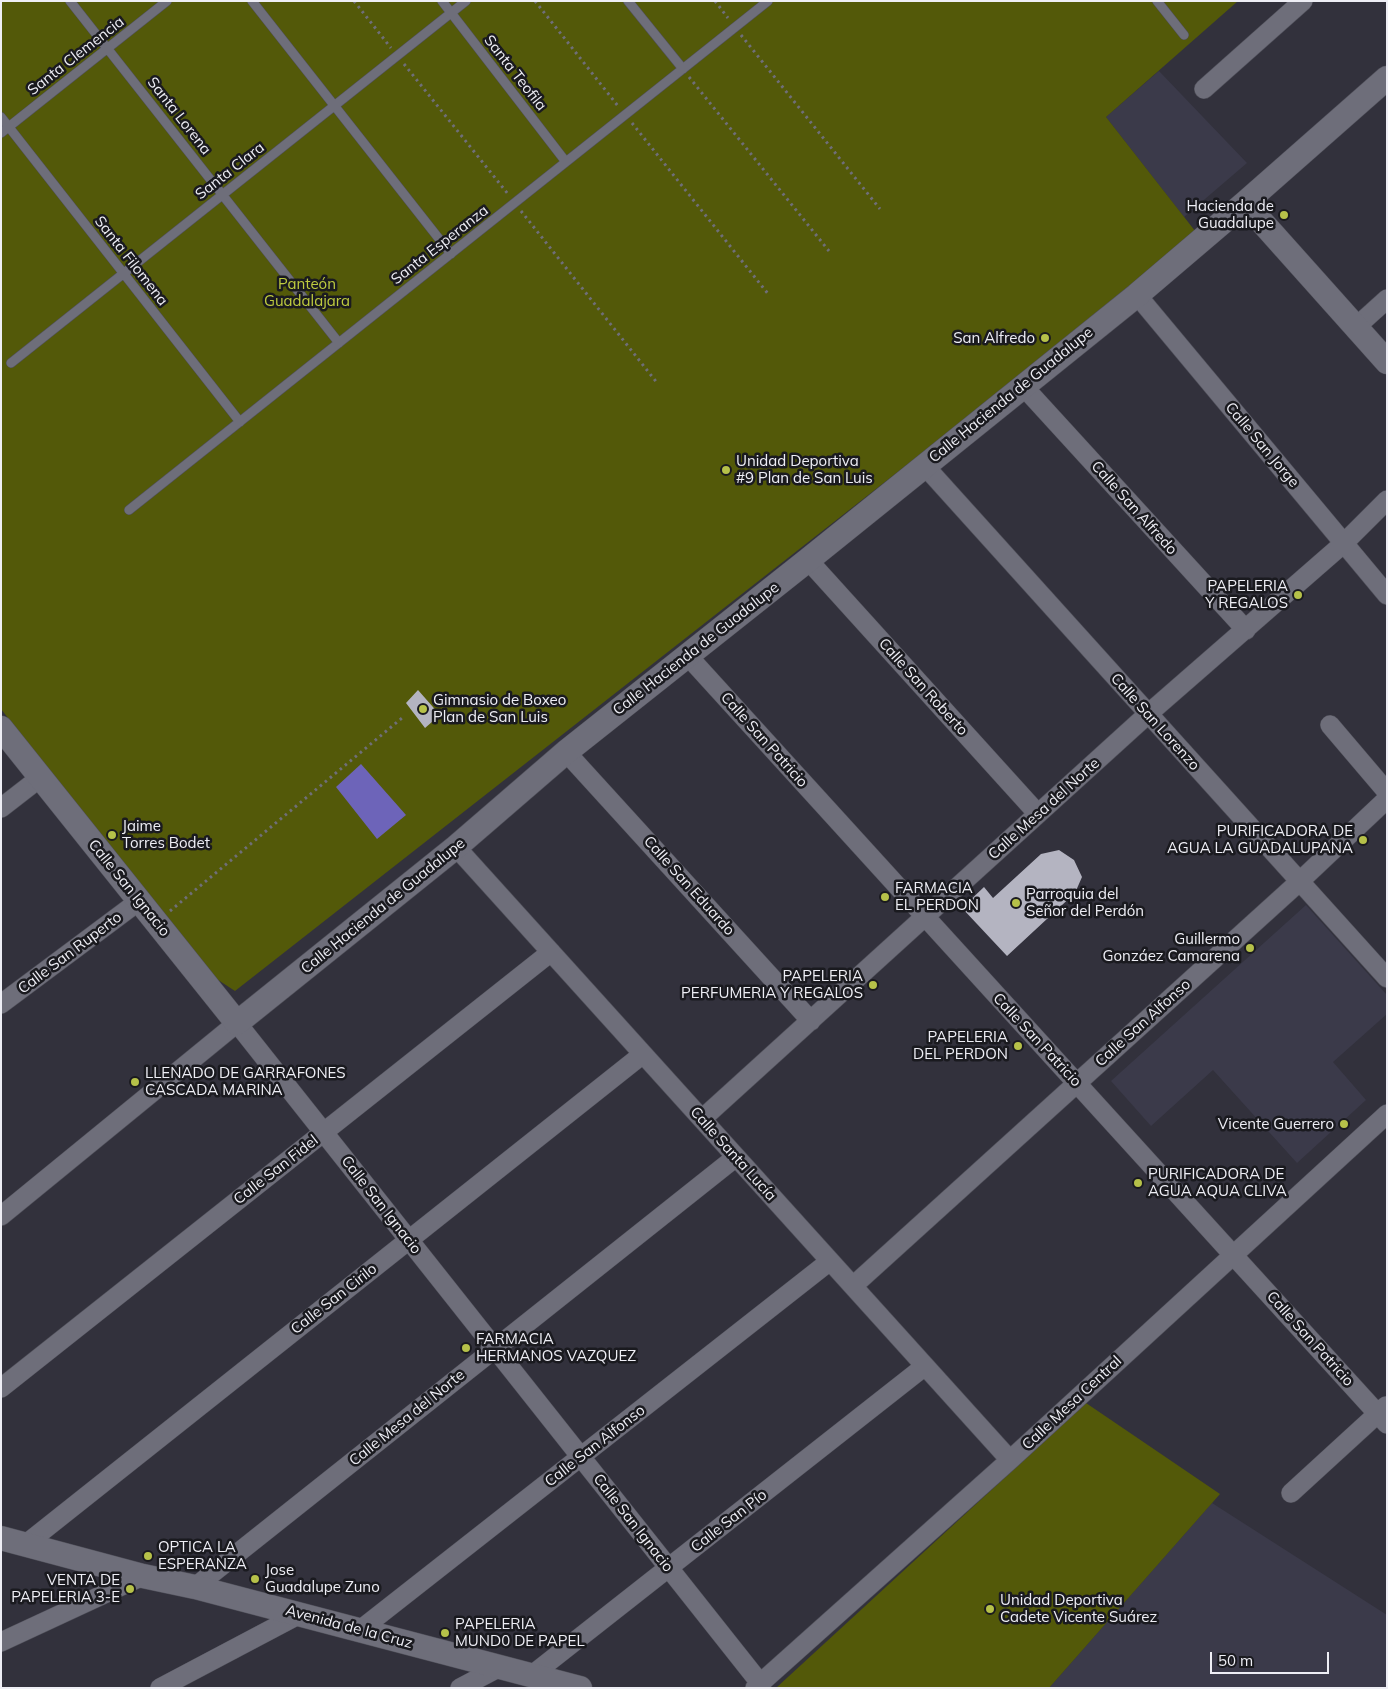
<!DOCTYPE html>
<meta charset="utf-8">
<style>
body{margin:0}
#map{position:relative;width:1388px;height:1689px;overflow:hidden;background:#32313c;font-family:Mulish,sans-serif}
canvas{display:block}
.frame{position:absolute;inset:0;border:2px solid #eeeef5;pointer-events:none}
.scale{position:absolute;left:1210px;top:1652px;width:119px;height:22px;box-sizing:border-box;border:2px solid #eeeef5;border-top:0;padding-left:6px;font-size:15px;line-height:18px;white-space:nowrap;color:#eeeef5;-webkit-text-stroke:4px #1a1a1f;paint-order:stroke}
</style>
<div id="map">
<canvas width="1388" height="1689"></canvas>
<div class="frame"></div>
<div class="scale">50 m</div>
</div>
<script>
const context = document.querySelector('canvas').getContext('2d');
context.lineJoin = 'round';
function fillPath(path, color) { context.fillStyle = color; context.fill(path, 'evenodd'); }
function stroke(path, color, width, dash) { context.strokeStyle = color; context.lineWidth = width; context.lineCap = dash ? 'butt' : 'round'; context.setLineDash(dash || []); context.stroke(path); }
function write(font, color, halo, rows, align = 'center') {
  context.font = font + ' Mulish,sans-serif'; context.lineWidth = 5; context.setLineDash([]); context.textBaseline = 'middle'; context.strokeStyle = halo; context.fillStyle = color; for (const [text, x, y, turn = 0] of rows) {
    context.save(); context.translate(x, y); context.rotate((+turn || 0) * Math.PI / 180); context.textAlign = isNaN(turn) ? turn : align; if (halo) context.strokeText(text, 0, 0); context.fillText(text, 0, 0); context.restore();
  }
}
const built = new Path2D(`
 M1159 71 1247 163 1184 217 1106 117Z
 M1306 905 1387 995V1014L1333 1062 1366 1100 1297 1163 1213 1070 1151 1126 1111 1081Z
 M1212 1503 1387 1615V1686L1385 1688H1049Z`);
const green = new Path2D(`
 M1 1H1238L1106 117 1199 236 235 991 206 972 1 709Z
 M1086 1403 1220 1494 1049 1688H776Z`);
const water = new Path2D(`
 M361 764 406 815 377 839 336 787Z`);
const building = new Path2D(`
 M418 690 440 715 425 728 406 703Z
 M1059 850 1074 860 1082 877 1075 893 1007 956 962 908 984 887 993 898 1041 854Z`);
const path = new Path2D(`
 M354 1 391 48
 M535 1 618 106
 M715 1 728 18
 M741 35 880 209
 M404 64 508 194
 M689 77 829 251
 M632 123 769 295
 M521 211 658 384
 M170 911 402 718`);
const service = new Path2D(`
 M70 1 339 343
 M252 1 451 254
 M442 1 566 162
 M628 1 683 69
 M1157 1 1184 35
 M1 117 240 422
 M1 133 167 1
 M11 363 466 1
 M129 510 768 1`);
const minor = new Path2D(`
 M1204 89 1303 1
 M1137 295 1387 595
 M1356 327 1387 299
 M1023 386 1246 630
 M924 465 1387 978
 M808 560 1038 814
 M687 655C919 912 1155 1166 1387 1424
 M1330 725 1387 792
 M566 752 811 1021
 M1 808 41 777
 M456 847 1010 1460
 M1 1004 139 901
 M702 1119 1148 714 1344 543 1387 500
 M1 1216 237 1023 760 1683
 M853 1286 1299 882 1387 799
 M1 1388 551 952
 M1291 1493 1386 1406
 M26 1544 643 1054
 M195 1587 736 1157
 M360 1630 830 1261
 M1 1642 143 1576
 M532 1675 925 1366
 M160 1688 300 1614
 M460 1688 500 1667
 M755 1688 1010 1460 1387 1114`);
const tertiary = new Path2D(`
 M1245 203 1387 362
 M1 728 237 1023 456 847 566 752 808 560 1137 295 1245 203 1387 78
 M1 1538 143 1576 195 1587 580 1688`);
const markers = [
 [1284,215,5,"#b6c149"],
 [1045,338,5,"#b6c149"],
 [726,470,5,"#b6c149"],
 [1298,595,5,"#b6c149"],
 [423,709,5,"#b6c149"],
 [112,835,5,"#b6c149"],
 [1363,840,5,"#b6c149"],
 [885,897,5,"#b6c149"],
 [1016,903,5,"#b6c149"],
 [1250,948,5,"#b6c149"],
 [873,985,5,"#b6c149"],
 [1018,1046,5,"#b6c149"],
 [135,1082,5,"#b6c149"],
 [1344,1124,5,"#b6c149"],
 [1138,1183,5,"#b6c149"],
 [466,1348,5,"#b6c149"],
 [148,1556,5,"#b6c149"],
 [255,1579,5,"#b6c149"],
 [130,1589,5,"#b6c149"],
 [990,1609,5,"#b6c149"],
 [445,1633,5,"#b6c149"]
];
const streetNames = [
 ["Santa Clemencia",76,56,-38],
 ["Santa Teofila",515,73,52],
 ["Santa Lorena",179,116,52],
 ["Santa Clara",230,171,-38],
 ["Santa Esperanza",440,245,-38],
 ["Santa Filomena",131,261,52],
 ["Calle Hacienda de Guadalupe",1011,395,-39],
 ["Calle San Jorge",1262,445,50],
 ["Calle San Alfredo",1134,508,48],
 ["Calle Hacienda de Guadalupe",696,649,-38],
 ["Calle San Roberto",923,687,48],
 ["Calle San Lorenzo",1155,722,48],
 ["Calle San Patricio",764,740,48],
 ["Calle Mesa del Norte",1044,809,-42],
 ["Calle San Eduardo",689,886,48],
 ["Calle San Ignacio",129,888,51],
 ["Calle Hacienda de Guadalupe",383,906,-39],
 ["Calle San Ruperto",70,953,-37],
 ["Calle San Alfonso",1143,1023,-42],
 ["Calle San Patricio",1037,1040,47],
 ["Calle Santa Lucía",733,1154,48],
 ["Calle San Fidel",276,1170,-38],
 ["Calle San Ignacio",381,1205,52],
 ["Calle San Cirilo",334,1299,-38],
 ["Calle San Patricio",1310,1339,48],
 ["Calle Mesa Central",1072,1403,-43],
 ["Calle Mesa del Norte",407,1418,-39],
 ["Calle San Alfonso",595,1446,-38],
 ["Calle San Pío",729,1521,-38],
 ["Calle San Ignacio",633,1523,52],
 ["Avenida de la Cruz",349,1627,15]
];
const poiNames = [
 ["Hacienda de",1274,206,"right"],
 ["Guadalupe",1274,223,"right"],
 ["San Alfredo",1035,338,"right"],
 ["Unidad Deportiva",736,461],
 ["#9 Plan de San Luis",736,478],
 ["PAPELERIA",1288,586,"right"],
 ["Y REGALOS",1288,603,"right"],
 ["Gimnasio de Boxeo",433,700],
 ["Plan de San Luis",433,717],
 ["Jaime",122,826],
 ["Torres Bodet",122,843],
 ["PURIFICADORA DE",1353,831,"right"],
 ["AGUA LA GUADALUPANA",1353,848,"right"],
 ["FARMACIA",895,888],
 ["EL PERDON",895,905],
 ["Parroquia del",1026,894],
 ["Señor del Perdón",1026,911],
 ["Guillermo",1240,939,"right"],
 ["Gonzáez Camarena",1240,956,"right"],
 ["PAPELERIA",863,976,"right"],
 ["PERFUMERIA Y REGALOS",863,993,"right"],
 ["PAPELERIA",1008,1037,"right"],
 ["DEL PERDON",1008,1054,"right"],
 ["LLENADO DE GARRAFONES",145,1073],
 ["CASCADA MARINA",145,1090],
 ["Vicente Guerrero",1334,1124,"right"],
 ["PURIFICADORA DE",1148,1174],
 ["AGUA AQUA CLIVA",1148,1191],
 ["FARMACIA",476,1339],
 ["HERMANOS VAZQUEZ",476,1356],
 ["OPTICA LA",158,1547],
 ["ESPERANZA",158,1564],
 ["Jose",265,1570],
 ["Guadalupe Zuno",265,1587],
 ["VENTA DE",120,1580,"right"],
 ["PAPELERIA 3-E",120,1597,"right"],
 ["Unidad Deportiva",1000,1600],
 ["Cadete Vicente Suárez",1000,1617],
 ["PAPELERIA",455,1624],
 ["MUND0 DE PAPEL",455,1641]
];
const parkNames = [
 ["Panteón",307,284],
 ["Guadalajara",307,301]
];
fillPath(built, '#3b3a4a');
fillPath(green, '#535909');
fillPath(water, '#6d64b9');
fillPath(building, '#b4b4c1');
stroke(service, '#50505a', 10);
stroke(minor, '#50505a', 20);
stroke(tertiary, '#50505a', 25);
stroke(path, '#6f6e78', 3, [2.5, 4]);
stroke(service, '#6e6e7a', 9);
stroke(minor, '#6e6e7a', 19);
stroke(tertiary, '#6e6e7a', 24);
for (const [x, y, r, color] of markers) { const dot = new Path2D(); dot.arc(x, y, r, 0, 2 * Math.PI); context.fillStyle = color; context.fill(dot); stroke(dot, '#1a1a1f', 2); }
write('15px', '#eeeef5', '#1a1a1f', streetNames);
write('15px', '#eeeef5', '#1a1a1f', poiNames, 'left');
write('15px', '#bfcc3f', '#1a1a1f', parkNames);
</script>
